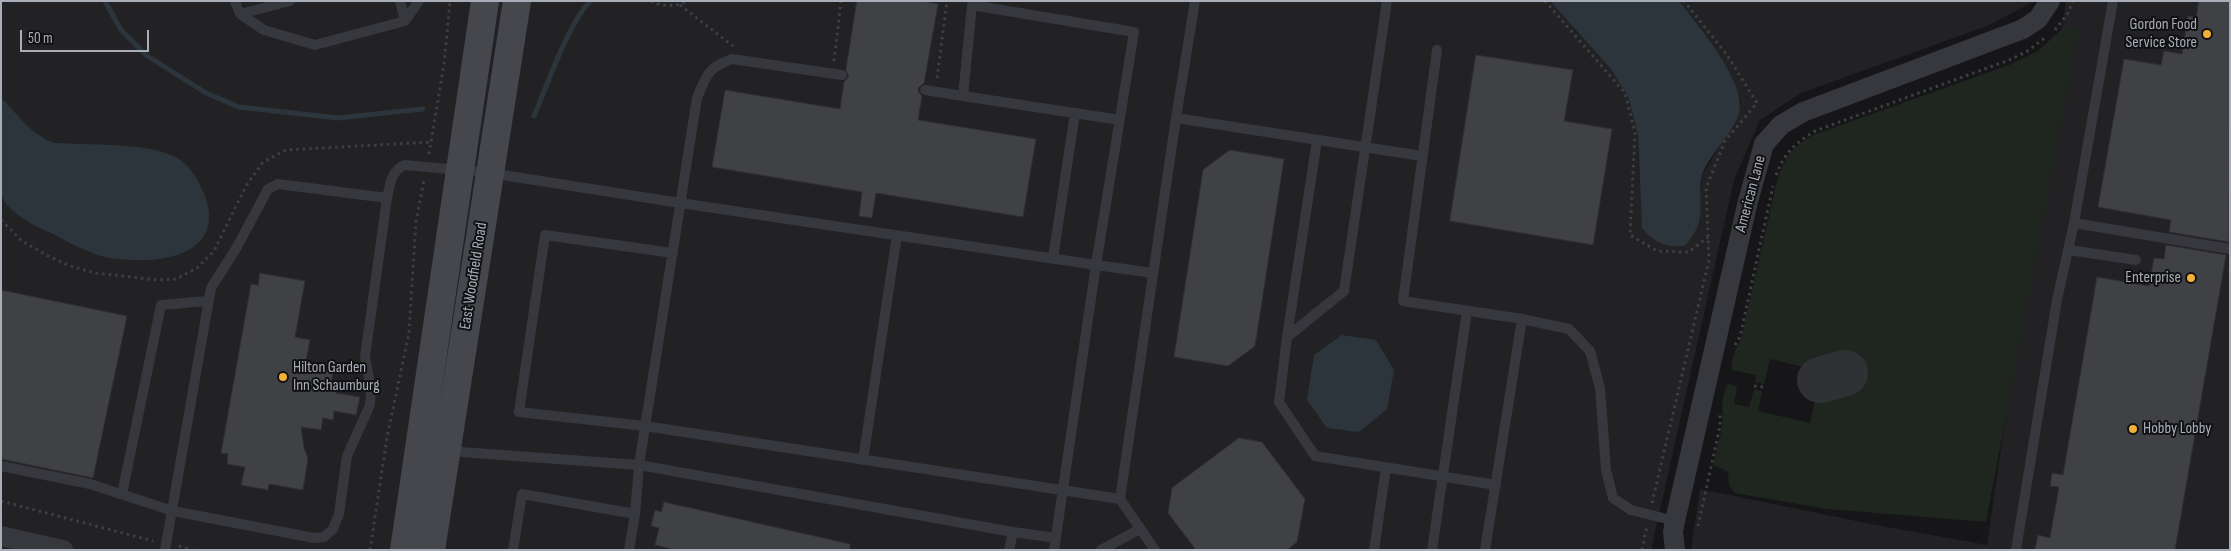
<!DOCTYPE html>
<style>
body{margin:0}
#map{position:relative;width:2231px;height:551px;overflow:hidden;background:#161618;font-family:"Sofia Sans Condensed",sans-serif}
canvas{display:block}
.frame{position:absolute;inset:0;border:2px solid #a8adb8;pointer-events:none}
.scale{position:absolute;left:20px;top:30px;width:129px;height:22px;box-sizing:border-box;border:2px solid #a8adb8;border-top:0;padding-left:6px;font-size:15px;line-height:18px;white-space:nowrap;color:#a8adb8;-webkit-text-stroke:4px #111113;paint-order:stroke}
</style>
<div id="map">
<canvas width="2231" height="551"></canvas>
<div class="frame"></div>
<div class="scale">50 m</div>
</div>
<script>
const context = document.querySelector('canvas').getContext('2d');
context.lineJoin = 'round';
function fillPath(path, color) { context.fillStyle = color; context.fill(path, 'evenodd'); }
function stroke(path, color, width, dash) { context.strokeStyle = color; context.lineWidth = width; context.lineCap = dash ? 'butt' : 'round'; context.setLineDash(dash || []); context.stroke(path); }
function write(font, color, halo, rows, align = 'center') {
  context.font = font + ' "Sofia Sans Condensed",sans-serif'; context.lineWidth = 4; context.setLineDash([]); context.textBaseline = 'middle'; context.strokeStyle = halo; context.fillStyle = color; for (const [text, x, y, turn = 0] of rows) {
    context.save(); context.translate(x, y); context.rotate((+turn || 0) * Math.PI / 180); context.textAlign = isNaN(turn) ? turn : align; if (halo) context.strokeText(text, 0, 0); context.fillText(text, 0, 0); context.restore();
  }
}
const built = new Path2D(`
 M1 1H1550L1610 68 1628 96 1638 135 1639 172 1642 203 1641 219 1686 245 1699 222V196L1703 174 1738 115 1741 101 1725 65 1701 29 1679 1H2035L1987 26 1801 93 1760 120 1734 180 1651 550H1Z
 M2066 1H2230V550H1691L1700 489 1871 524 1987 545Z`);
const green = new Path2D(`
 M2066 25 2079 29 1986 522 1827 509 1735 493 1729 485 1728 472 1713 465C1716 452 1720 439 1722 426 1724 410 1719 401 1728 384L1734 385 1737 388 1734 404 1749 407 1754 389 1762 391 1758 411 1810 423 1819 383 1845 375 1843 383 1852 384 1856 366 1847 364 1846 371 1820 378 1821 371 1770 359 1764 384 1755 382 1756 375 1732 370C1731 356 1735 351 1741 339L1777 181C1785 157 1791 148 1813 135L2009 65 2038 51Z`);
const water = new Path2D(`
 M1550 1H1679C1697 24 1748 84 1739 113 1733 133 1712 152 1703 172 1697 189 1703 205 1699 222 1697 230 1691 238 1686 245 1667 249 1655 243 1642 228L1638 135 1628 96 1610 68Z
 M1 98C19 115 30 134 54 143 87 145 143 143 171 155 186 161 194 173 201 187 229 244 179 263 131 260 121 259 110 259 101 256 85 251 68 242 53 234 37 227 5 212 1 193 0 185 1 175 1 166 1 144 1 121 1 98Z
 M1342 335 1376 340 1394 370 1387 409 1359 432 1327 428 1307 400 1314 355Z`);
const stream = new Path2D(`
 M105 1 121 30 146 55 206 93 239 107 338 118 423 109
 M534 116C548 84 567 26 590 1`);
const taxiway = new Path2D(`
 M1820 380 1845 373`);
const building = new Path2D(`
 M857 1H921L938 4 924 83 918 88 919 93 922 96 918 120 1036 139 1023 217 876 193 872 218 859 216 862 192 712 167 725 90 840 109 844 82 849 76 846 70Z
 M2199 1H2230L2229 242 2169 232 2171 220 2098 207 2124 59 2161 65 2164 51 2182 54 2188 16 2196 17Z
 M1476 55 1573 70 1564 121 1612 129 1593 245 1450 221Z
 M1230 150 1284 159 1255 346 1228 366 1174 357 1203 170Z
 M2166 245 2226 255 2175 550H2035L2038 535 2050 538 2059 487 2050 486 2052 473 2063 475 2097 277 2149 286 2154 258 2164 259Z
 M260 273 305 281 295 337 310 340 305 366 333 371 331 384 338 385 336 393 360 397 356 415 334 411 333 420 323 418 321 430 301 427 304 448 308 458 303 490 269 484 268 490 241 485 245 467 227 464 228 454 221 453 251 284 258 285Z
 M1 290 127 316 93 478 1 459Z
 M1239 438 1262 442 1305 499 1297 542 1287 550H1196L1168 513 1172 488Z
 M664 502 850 544V550H676L655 545 659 528 651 526 655 510 661 512Z`);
const path = new Path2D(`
 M651 1C661 7 677 7 687 1
 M1545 1 1625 93 1635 133 1630 235 1657 251 1689 252 1708 237
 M680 5 733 46
 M2055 30 2068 13 2073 1
 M834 61 841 1
 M937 78 947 1
 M429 154 444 64 450 1
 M1776 175C1784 154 1795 143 1815 131L2009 60 2026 52 2046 37
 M1 220 22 241 48 256 70 266 96 273 157 280 176 279 197 268 214 251 246 186 263 162 286 150 431 142
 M1735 345 1740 337 1773 186
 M1754 386 1763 387
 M1 501 153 541
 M1652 503 1709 260 1706 188 1725 141 1757 103 1727 55 1684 1
 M1698 526 1720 426V414
 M179 546 193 550
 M370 550 387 437 409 333 416 222 424 180
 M1642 550 1647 526`);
const lane = new Path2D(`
 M235 1 240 14 264 30 315 45 405 21
 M400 1 405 21 419 1
 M1387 1 1344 291 1287 337 1279 402 1315 456 1496 485
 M2113 1 2074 223 2230 249
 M240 14 290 1
 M1437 50 1403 301 1522 319
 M842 75 732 59C708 67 706 76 697 98L639 465 1013 532
 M925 90 963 96
 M1176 118 1195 1
 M1120 120 963 96 972 5 1134 32 1096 265 1153 273
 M2069 250 2136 260
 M673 253 545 235 519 412 645 426 1120 499 1155 550
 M1053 258 1075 113
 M1287 337 1317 140
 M447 451 639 465 635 514 522 494 513 550
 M863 460 897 235
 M1 466 90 484 173 511 314 538 324 537 333 529 339 514 347 456 370 405 371 390 365 357 387 198
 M122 494 161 305 207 301
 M1120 499 1176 118 1422 156
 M165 550 211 288 237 247 268 189 278 184 387 198C390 185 391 170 405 165L490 173 680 203 1096 265 1054 550
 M629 550 635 514
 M1009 550 1013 532 1056 538
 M1101 550 1140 529
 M1374 550 1386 468
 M1432 550 1467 311
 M1485 550 1522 319 1569 329 1590 351 1600 388 1606 470 1613 498 1631 510 1675 521
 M2016 550 2057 300 2074 223`);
const street = new Path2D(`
 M1 536 63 550
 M1675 550 1673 532 1675 521 1748 201 1764 144 1781 125 1803 112 2023 29 2038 19 2050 1`);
const secondary = new Path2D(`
 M404 550 485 1
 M431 550 517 1`);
const markers = [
 [2207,34,5,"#f2b134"],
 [2191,278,5,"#f2b134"],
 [283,377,5,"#f2b134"],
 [2133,429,5,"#f2b134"]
];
const poiNames = [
 ["Gordon Food",2197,25],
 ["Service Store",2197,43],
 ["Enterprise",2181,278],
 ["Hilton Garden",293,368,"left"],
 ["Inn Schaumburg",293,386,"left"],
 ["Hobby Lobby",2143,429,"left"]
];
const streetNames = [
 ["American Lane",1751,194,-75],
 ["East Woodfield Road",474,276,-81]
];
fillPath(built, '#222225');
fillPath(green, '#1e261f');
fillPath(water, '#2c353c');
stroke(stream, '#2c353c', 5);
stroke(taxiway, '#303135', 46);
fillPath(building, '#404145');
stroke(building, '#303034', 1);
stroke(path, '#3d3f44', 3, [2.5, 4]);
stroke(lane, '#37383d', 10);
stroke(street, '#37383d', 20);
stroke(secondary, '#45474d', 28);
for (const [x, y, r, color] of markers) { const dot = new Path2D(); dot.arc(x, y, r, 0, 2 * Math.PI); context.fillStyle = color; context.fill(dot); stroke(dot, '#111113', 2); }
write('16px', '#a8adb8', '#111113', poiNames, 'right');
write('16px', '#a8adb8', '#111113', streetNames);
</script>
